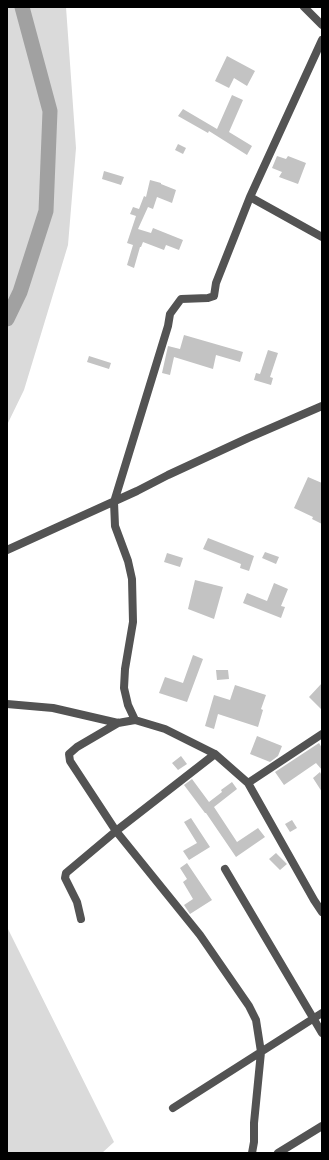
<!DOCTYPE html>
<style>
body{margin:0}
#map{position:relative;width:329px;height:1160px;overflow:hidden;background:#fff;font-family:"DejaVu Sans",sans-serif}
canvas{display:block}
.frame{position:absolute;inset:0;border:8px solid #000;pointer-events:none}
</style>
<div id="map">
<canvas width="329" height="1160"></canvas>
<div class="frame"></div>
</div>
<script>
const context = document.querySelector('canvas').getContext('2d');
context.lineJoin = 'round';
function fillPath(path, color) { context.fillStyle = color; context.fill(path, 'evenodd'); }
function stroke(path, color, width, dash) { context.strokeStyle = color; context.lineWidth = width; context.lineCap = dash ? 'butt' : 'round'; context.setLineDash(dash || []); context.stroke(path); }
const green = new Path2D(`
 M7 7H66L76 148 68 245 24 390 7 425Z
 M7 927 114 1142 102 1153H7Z`);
const river = new Path2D(`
 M7 319 20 292 46 211 50 111 22 7`);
const building = new Path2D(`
 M227 56 255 71 247 86 234 78 229 88 215 81Z
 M232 95 243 100 229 132 252 146 247 155 209 131 208 133 178 116 183 109 217 129Z
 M178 144 186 148 183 154 175 150Z
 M277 156 286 159 288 156 306 163 298 184 279 177 282 172 272 168Z
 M104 171 124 177 121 185 102 179Z
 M150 180 161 183V184L176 190 172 203 157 197 153 209 148 207 138 229 151 233 153 228 183 240 179 250 166 245 164 250 143 242 141 247H140L134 268 127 265 133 245 127 243 136 216 130 214 133 207 139 209 144 196 146 197Z
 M184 335 243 352 240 362 216 355 213 369 174 357 170 375 162 373 168 346 180 349Z
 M268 350 278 353 270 377 273 378 271 385 254 380 256 373 260 374Z
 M89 356 111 363 109 369 87 362Z
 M308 477 322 483V524L312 519 313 517 294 508Z
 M208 538 254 556 249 571 240 568 241 564 203 549Z
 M265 552 279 557 276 564 262 558Z
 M167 553 183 558 180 567 164 562Z
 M195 580 223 587 214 619 188 609Z
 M274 583 288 589 281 606 285 607 281 618 243 603 247 593 267 601Z
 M193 655 203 659 187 702 159 693 165 677 183 683Z
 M216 670H228L229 679 217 680Z
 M322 683V710L309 697Z
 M235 685 266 695 261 709 263 710 258 727 218 714 214 729 205 726 214 695 230 700Z
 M257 736 282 746 278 756 270 762 250 754Z
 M319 743 322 748V770L316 763 284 785 275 772Z
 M181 756 187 764 178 770 172 763Z
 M320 772 322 776V792L313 778Z
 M192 779 209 802 222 792 221 790 232 782 237 789 214 807 237 842 258 828 265 837 236 857 206 813H205L184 785Z
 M191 818 210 847 189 860 183 851 197 843 184 822Z
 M292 820 297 828 290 832 285 824Z
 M276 853 287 864 280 870 269 859Z
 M187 863 212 900 190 914 184 905 193 899 183 882 187 879 180 868Z`);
const minor = new Path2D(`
 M304 7 322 25
 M322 40 250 197 216 283 214 296 208 298 181 299 170 314 168 326 114 502 115 526 128 561 132 579 133 622 125 669 124 688 128 705 135 720 165 729 215 754 248 783 322 734
 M250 197 322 237
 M7 550 137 491 168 475 248 438 322 406
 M7 704 53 708 118 723 135 720
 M118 723 77 747 69 754 70 761 116 831 200 935 249 1006 256 1020 261 1052 254 1123V1142L252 1153
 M248 783 314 900 322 912
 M225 869 322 1033
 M81 919 77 902 65 878 66 873 116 831 215 754
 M173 1108 322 1013
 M278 1153 322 1126`);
fillPath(green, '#dadada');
stroke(river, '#a1a1a1', 15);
fillPath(building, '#c3c3c3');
stroke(minor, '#535353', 8);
</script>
